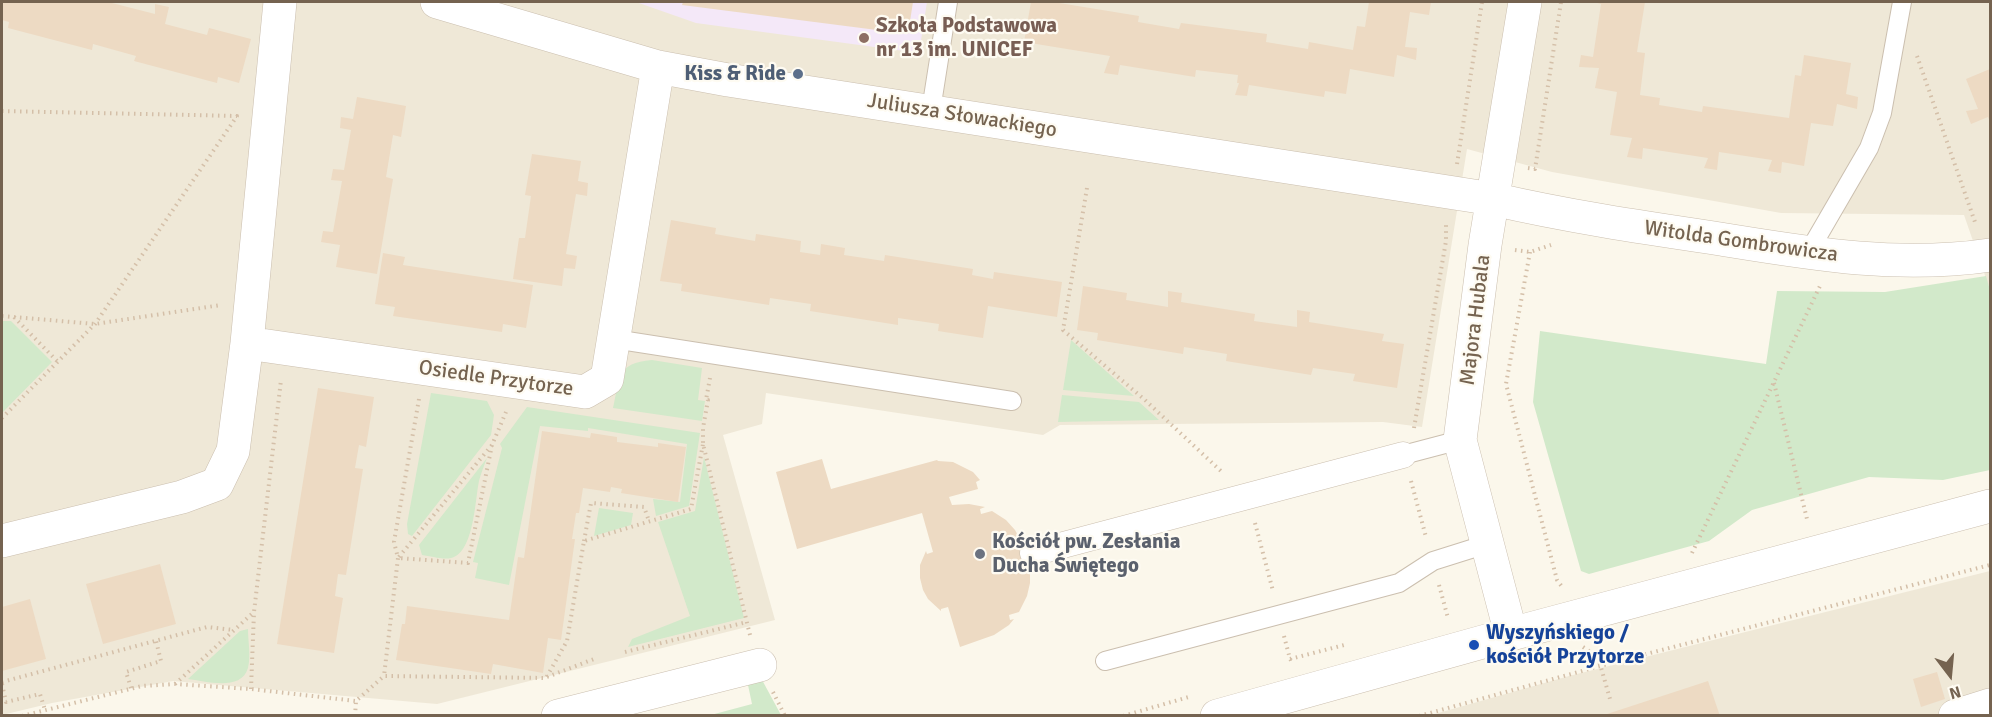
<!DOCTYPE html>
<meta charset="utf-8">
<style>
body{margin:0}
#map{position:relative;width:1992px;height:717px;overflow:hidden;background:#fbf7eb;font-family:Signika,sans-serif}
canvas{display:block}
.frame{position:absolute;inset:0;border:3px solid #756350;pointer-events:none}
.north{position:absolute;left:1920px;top:645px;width:60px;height:60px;-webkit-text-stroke:4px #fefbf2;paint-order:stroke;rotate:164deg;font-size:16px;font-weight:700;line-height:24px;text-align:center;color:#756350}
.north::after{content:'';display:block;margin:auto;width:21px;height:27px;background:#756350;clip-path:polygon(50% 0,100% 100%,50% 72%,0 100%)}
</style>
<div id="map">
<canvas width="1992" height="717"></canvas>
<div class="frame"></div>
<div class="north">N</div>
</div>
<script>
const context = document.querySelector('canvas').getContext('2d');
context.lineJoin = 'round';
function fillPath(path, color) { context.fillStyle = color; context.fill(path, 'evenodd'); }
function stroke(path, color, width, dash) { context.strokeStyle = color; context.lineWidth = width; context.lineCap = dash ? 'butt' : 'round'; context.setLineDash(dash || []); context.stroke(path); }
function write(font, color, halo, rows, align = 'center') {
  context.font = font + ' Signika,sans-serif'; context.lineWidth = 4.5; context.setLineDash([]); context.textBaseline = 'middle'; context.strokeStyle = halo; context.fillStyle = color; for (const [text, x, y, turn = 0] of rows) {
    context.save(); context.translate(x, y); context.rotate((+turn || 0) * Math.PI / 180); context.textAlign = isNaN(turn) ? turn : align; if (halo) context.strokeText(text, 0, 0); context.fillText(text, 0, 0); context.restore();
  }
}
const residential = new Path2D(`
 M2 2H1990V290L1964 215 1781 213 1552 172 1467 149 1422 427 1383 422 1060 425 1043 435 766 393 762 424 723 435 775 620 437 704 173 681 52 703 2 715Z
 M1990 571V715L1428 716 1569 676Z`);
const education = new Path2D(`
 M636 2H927L919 53 696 23Z`);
const green = new Path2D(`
 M1986 276 1990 290V470L1943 480 1869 477 1752 510 1709 541 1589 574 1581 571 1533 402 1540 331 1766 364 1777 291 1885 292Z
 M2 321H11L52 362 2 413Z
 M1071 340 1134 396 1063 390Z
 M652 360 702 368 698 400 705 401 702 421 613 408C620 378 616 363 652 360Z
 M431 393 487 401 494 415 491 435 412 536 408 534 407 524Z
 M1062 395 1139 402 1159 420 1058 422Z
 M527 407 700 433 689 506 656 516 653 499 680 502 687 444 588 428V431L540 426 509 585 475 578 478 563 473 562 502 448 500 444Z
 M704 457 744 618 628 647 632 639 690 616 658 522 695 511Z
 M487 458C484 466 481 473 479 481 475 500 474 553 451 558 443 560 431 556 422 555L419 545Z
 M599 508 633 513 631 525 594 536Z
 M248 629C248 641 251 656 248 668 241 692 205 681 188 679L240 631Z
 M761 678 781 715 707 716 752 704 748 685Z`);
const building = new Path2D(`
 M2 2H108L155 14V4L169 7 165 24 207 35 209 28 251 39 239 83 218 77 217 83 134 61 136 56 93 44 92 50 8 28 9 22 2 20Z
 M683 2H913L908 34 682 5Z
 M1031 2H1053L1139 16 1138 22 1179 29 1181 23 1267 34 1266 42 1308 49 1309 42 1353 50 1357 26 1365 27 1369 2H1431L1429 15 1410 12 1405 47 1417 48 1416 60 1397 55 1394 77 1350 69 1346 94 1325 91 1324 97 1249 85 1247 96 1235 95 1239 83H1237L1238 75 1196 70 1195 77 1120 65 1118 75 1104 73 1110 56 1024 42Z
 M1594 2H1645L1637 52 1645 53 1640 95 1660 98 1659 105 1702 112 1703 106 1789 118 1795 75 1801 76 1804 55 1851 63 1846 94 1858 97 1857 109 1837 104 1833 126 1811 123 1804 166 1782 162 1781 173 1768 171 1772 160 1719 152 1717 170 1704 168 1708 158 1643 148 1642 159 1627 157 1632 138 1610 135 1617 92 1595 88 1599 68 1579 67 1581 55 1593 57 1601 4Z
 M1990 69V122L1988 117 1971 124 1966 111 1978 109 1966 79Z
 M357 97 406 106 401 137 393 135 386 177 393 179 377 274 336 267 340 245 321 242 323 231 333 232 342 181 331 180 333 169 344 170 351 130 340 128 341 117 353 119Z
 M532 154 581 161 578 181 588 183 587 196 576 194 566 254 577 256 575 269 564 268 562 286 513 279 519 238H525L531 196 525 195Z
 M671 220 716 228 715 234 755 241 756 234 801 241 800 252 820 255 821 244 845 248 844 255 884 261 885 255 973 269 972 275 993 279 994 272 1062 282 1057 317 988 306 983 338 938 331 939 324 898 318V325L810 311 811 304 770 298 769 305 681 291 682 284 660 281Z
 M383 253 405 257 403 265 533 285 526 328 503 324 502 332 393 316 395 307 375 304Z
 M1083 286 1127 293 1126 300 1168 307V291L1182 293 1181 302 1255 314 1254 321 1297 327V310L1310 312 1309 322 1384 334 1382 341 1404 344 1397 388 1353 381 1355 374 1313 368 1311 375 1226 361 1227 354 1184 347 1183 354 1097 340 1098 333 1077 330Z
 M318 388 374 397 366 447 359 445 355 468 363 469 346 575 338 574 335 596 343 598 334 653 277 644Z
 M542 431 590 438 591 433 617 437V442L658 447V443L686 447 678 502 621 493 622 489 611 487 610 492 583 488 579 513H576L572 539H575L561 640 548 638 543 673 493 664 491 674 396 660 402 624H405L407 606 509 620 518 557 524 558Z
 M822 459 831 489 937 460 938 461 953 462 973 472 980 480 976 482 978 489 949 497 952 505 969 504 985 507 980 509 981 514 992 511 1006 520 1015 530 1020 539 1019 540 1020 544 1031 540 1038 567 1027 568 1028 574 1030 573V583L1027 596 1019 612 1009 615 1010 620 1014 619 1009 625 994 635 960 647 948 607 941 609V611L928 599 923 590 920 578V565L926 551 927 554 933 552 922 513 797 549 776 472Z
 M160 564 176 624 103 644 86 584Z
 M30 599 46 659 2 671V607Z
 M1937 672 1945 699 1921 707 1913 679Z
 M1708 681 1720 716H1604V715Z`);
const path = new Path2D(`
 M1917 56 1976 225
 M2 111 237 116 95 324 2 418
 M1457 164 1482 2
 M1528 168 1535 169 1561 2
 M1087 188 1063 330 1145 400 1223 473
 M1515 250 1530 252 1551 245
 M1530 252 1506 384 1557 580 1563 588
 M2 316 95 324 221 305
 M14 317 58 362
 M710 378 706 400H708L703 428V444L750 635
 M1774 383 1807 519
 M419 399 394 542 398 558 384 676 546 678 567 641 584 541 691 509 703 444
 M1414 428 1446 241V223
 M492 445 468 563 398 558 492 445 506 412
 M1411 481 1426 537
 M1255 523 1273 591
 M584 541 591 503 644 507 649 521
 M1692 553 1820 286
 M1439 585 1448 618
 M1284 636 1290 659 1293 663
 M1583 647 1598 657 1610 699
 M625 652 747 622
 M1290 659 1344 645
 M547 677 594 659
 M2 682 207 627 234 630
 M2 684 6 702 40 694 45 710
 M175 684 254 612
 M131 688 126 672 161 661 156 641
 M251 689 254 612 281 380
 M773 692 785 716
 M22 716 142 686 175 684 251 689 356 701
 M355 716 356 701 384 676
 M1123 716 1192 696
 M1419 716 1600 666 1990 565`);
const service = new Path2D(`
 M931 110 948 2
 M1808 253 1869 148 1882 113 1902 2
 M614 339 1012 401
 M1403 455 1460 440
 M1105 661 1399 583 1433 561 1487 544`);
const pedestrian = new Path2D(`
 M1033 553 1403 455`);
const minor = new Path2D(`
 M280 2 247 343 585 392 607 379 658 67
 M437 2 658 67 728 80 1493 199C1566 216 1640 227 1714 238 1807 253 1895 269 1990 255
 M2 541 182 497 217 484 233 451 247 343
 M1511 634 1460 440 1485 245 1525 2
 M558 716 760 665
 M1955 716 1990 705`);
const tertiary = new Path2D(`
 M1217 716 1511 634 1990 506`);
const markers = [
 [864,38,6,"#8d6e63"],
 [798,74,6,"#5c6f8a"],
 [980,554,6,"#6b7280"],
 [1474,645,6,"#1a4fb4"]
];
const educationNames = [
 ["Szkoła Podstawowa",876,26],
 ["nr 13 im. UNICEF",876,50]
];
const serviceNames = [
 ["Kiss & Ride",786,74]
];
const streetNames = [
 ["Juliusza Słowackiego",962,116,9],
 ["Witolda Gombrowicza",1741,242,8],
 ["Majora Hubala",1476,320,-83],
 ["Osiedle Przytorze",496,379,8]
];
const worshipNames = [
 ["Kościół pw. Zesłania",992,542],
 ["Ducha Świętego",992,566]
];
const transitNames = [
 ["Wyszyńskiego /",1486,633],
 ["kościół Przytorze",1486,657]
];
fillPath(residential, '#efe8d7');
fillPath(education, '#f4e8f8');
fillPath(green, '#d2e9ca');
fillPath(building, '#eddac3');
stroke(service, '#cbbfaf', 20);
stroke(pedestrian, '#cbbfaf', 27);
stroke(minor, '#cbbfaf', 34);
stroke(tertiary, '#cbbfaf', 34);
stroke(path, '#d4bfa8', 4, [1.5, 4.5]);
stroke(service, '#fff', 18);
stroke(pedestrian, '#fff', 26);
stroke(minor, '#fff', 33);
stroke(tertiary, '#fff', 33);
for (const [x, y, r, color] of markers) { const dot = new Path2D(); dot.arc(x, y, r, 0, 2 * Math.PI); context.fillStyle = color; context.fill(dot); stroke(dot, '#fefbf2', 2); }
write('bold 21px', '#785e54', '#fefbf2', educationNames, 'left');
write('bold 21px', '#4e5e75', '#fefbf2', serviceNames, 'right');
write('21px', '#756350', '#fefbf2', streetNames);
write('bold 21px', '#5b616d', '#fefbf2', worshipNames, 'left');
write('bold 21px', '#164399', '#fefbf2', transitNames, 'left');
</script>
